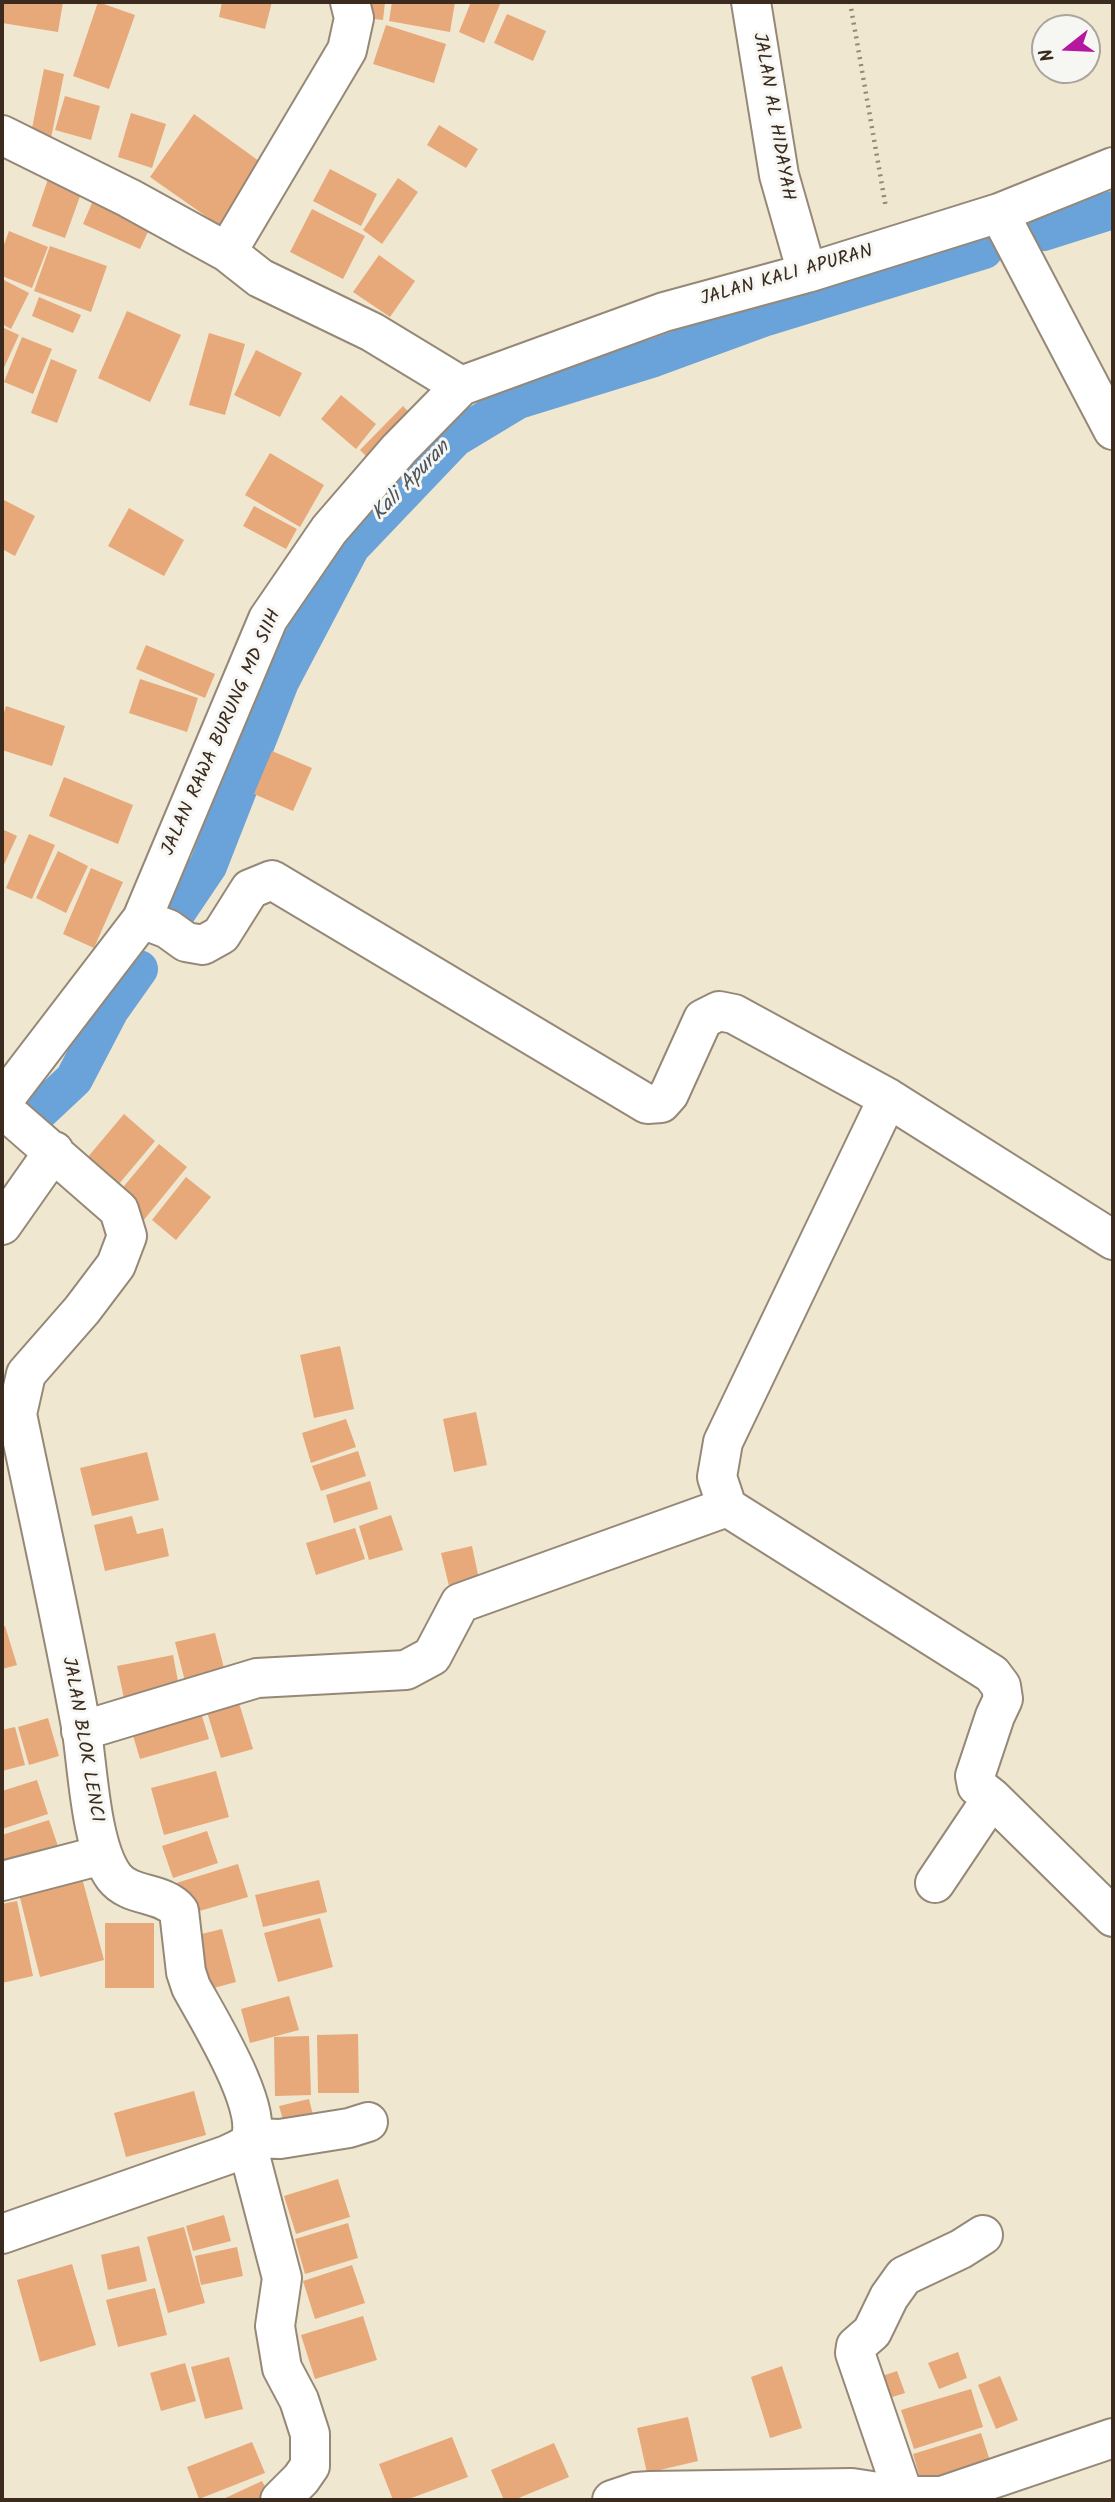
<!DOCTYPE html>
<style>
body{margin:0}
#map{position:relative;width:1115px;height:2502px;overflow:hidden;background:#f0e7d0;font-family:Kalam,sans-serif}
canvas{display:block}
.frame{position:absolute;inset:0;border:4px solid #3b2a1e;pointer-events:none}
.north{position:absolute;left:1031px;top:14px;width:70px;height:70px;box-sizing:border-box;background:#f6f6f2;border:2px solid #aba49d;border-radius:50%;rotate:252deg;font-size:19px;font-weight:700;line-height:28px;text-align:center;color:#3b2a1e}
.north::after{content:'';display:block;margin:auto;width:24px;height:32px;background:#b5179e;clip-path:polygon(50% 0,100% 100%,50% 72%,0 100%)}
</style>
<div id="map">
<canvas width="1115" height="2502"></canvas>
<div class="frame"></div>
<div class="north">N</div>
</div>
<script>
const context = document.querySelector('canvas').getContext('2d');
context.lineJoin = 'round';
function stroke(path, color, width, dash) { context.strokeStyle = color; context.lineWidth = width; context.lineCap = dash ? 'butt' : 'round'; context.setLineDash(dash || []); context.stroke(path); }
function fillPath(path, color) { context.fillStyle = color; context.fill(path, 'evenodd'); }
function write(font, color, halo, rows, align = 'center') {
  context.font = font + ' Kalam,sans-serif'; context.lineWidth = 6; context.setLineDash([]); context.textBaseline = 'middle'; context.strokeStyle = halo; context.fillStyle = color; for (const [text, x, y, turn = 0] of rows) {
    context.save(); context.translate(x, y); context.rotate((+turn || 0) * Math.PI / 180); context.textAlign = isNaN(turn) ? turn : align; if (halo) context.strokeText(text, 0, 0); context.fillText(text, 0, 0); context.restore();
  }
}
const canal = new Path2D(`
 M1043 232 1113 210
 M175 915 208 866 280 682 351 547 455 438 518 400 654 358 766 317 984 250
 M41 1110 74 1079 110 1010 139 969`);
const building = new Path2D(`
 M2 2H63L58 32 2 23Z
 M98 2 135 15 109 89 73 76Z
 M222 2H272L265 29 219 17Z
 M358 2H385L383 20 356 17Z
 M392 2H455L450 32 389 21Z
 M471 2H494L500 4 484 43 459 32Z
 M507 14 546 31 533 61 494 43Z
 M386 25 446 44 434 83 373 64Z
 M44 69 64 74 50 143 30 138Z
 M65 96 100 106 91 140 55 130Z
 M131 113 166 124 152 168 118 157Z
 M194 114 270 169 227 231 150 177Z
 M439 125 478 149 466 168 427 145Z
 M330 169 377 194 361 226 313 201Z
 M49 176 83 188 65 238 32 226Z
 M398 178 418 192 382 244 363 230Z
 M95 196 153 221 140 249 83 224Z
 M312 209 365 236 343 279 290 252Z
 M9 231 48 247 32 288 2 276V250Z
 M50 246 107 266 91 312 34 291Z
 M379 255 415 281 390 317 353 292Z
 M2 279 29 293 11 329 2 324Z
 M39 297 81 315 73 333 32 316Z
 M127 311 181 335 150 402 98 378Z
 M2 327 19 335 2 372Z
 M209 333 245 344 225 415 189 405Z
 M22 337 52 349 33 394 4 382Z
 M256 350 302 373 280 417 234 395Z
 M51 359 77 370 57 423 31 413Z
 M341 395 376 424 356 449 321 419Z
 M403 406 417 421 374 464 360 450Z
 M270 453 324 485 300 527 245 495Z
 M2 499 35 516 15 556 2 549Z
 M254 506 297 529 286 549 243 526Z
 M129 508 184 540 164 576 108 546Z
 M146 645 215 674 205 698 136 669Z
 M140 679 198 698 187 732 129 713Z
 M6 706 65 726 52 766 2 750V719Z
 M272 751 312 768 293 811 254 794Z
 M64 777 133 805 118 844 49 816Z
 M2 829 17 836 2 869Z
 M29 834 55 845 32 899 6 888Z
 M58 851 88 866 66 913 36 898Z
 M91 868 123 882 94 948 63 934Z
 M124 1114 155 1141 113 1191 82 1164Z
 M159 1144 187 1167 143 1221 115 1197Z
 M186 1177 211 1197 176 1240 152 1220Z
 M340 1346 354 1409 314 1418 300 1355Z
 M476 1412 487 1465 454 1472 443 1419Z
 M346 1419 356 1447 311 1463 302 1433Z
 M358 1451 366 1476 321 1491 312 1466Z
 M147 1452 159 1500 92 1516 80 1468Z
 M370 1481 378 1509 334 1523 326 1495Z
 M391 1515 403 1550 369 1560 359 1526Z
 M132 1516 137 1534 163 1528 169 1556 105 1571 94 1525Z
 M355 1528 365 1559 316 1575 306 1543Z
 M472 1546 480 1584 450 1590 441 1553Z
 M5 1626 17 1665 2 1669V1627Z
 M215 1633 227 1680 187 1689 175 1642Z
 M173 1655 180 1692 125 1703 117 1666Z
 M236 1693 253 1749 221 1758 204 1702Z
 M198 1703 209 1739 140 1759 129 1722Z
 M48 1718 59 1756 29 1765 18 1727Z
 M15 1727 25 1765 2 1771V1730Z
 M216 1771 229 1817 164 1835 151 1788Z
 M37 1780 48 1814 2 1829V1791Z
 M49 1820 60 1852 2 1871V1835Z
 M207 1831 218 1863 173 1878 162 1846Z
 M238 1864 248 1897 182 1916 173 1884Z
 M82 1878 104 1960 40 1977 19 1894Z
 M319 1880 327 1912 263 1927 255 1895Z
 M17 1901 33 1976 2 1983V1904Z
 M320 1918 333 1967 278 1982 264 1933Z
 M105 1923H154V1988H105Z
 M222 1929 236 1982 199 1992 185 1938Z
 M289 1996 299 2030 250 2043 241 2009Z
 M358 2034 359 2093H318L317 2035Z
 M309 2036 311 2095 275 2096 274 2037Z
 M194 2091 206 2135 126 2157 114 2113Z
 M309 2099 314 2119 285 2127 279 2106Z
 M338 2179 350 2217 296 2234 284 2196Z
 M224 2215 231 2241 193 2251 186 2226Z
 M348 2223 358 2258 305 2274 295 2239Z
 M184 2227 205 2303 168 2313 147 2237Z
 M139 2246 147 2281 108 2290 101 2255Z
 M237 2247 243 2276 201 2285 195 2256Z
 M72 2264 96 2345 40 2362 17 2280Z
 M352 2265 365 2303 315 2319 303 2281Z
 M155 2288 167 2335 118 2347 106 2300Z
 M363 2316 377 2360 315 2379 301 2335Z
 M958 2352 967 2378 939 2389 928 2363Z
 M229 2357 243 2409 205 2419 191 2367Z
 M185 2363 196 2401 161 2411 150 2373Z
 M782 2366 802 2428 770 2438 751 2377Z
 M897 2371 905 2393 880 2401 873 2379Z
 M1000 2376 1018 2420 996 2429 978 2385Z
 M971 2389 983 2427 914 2449 901 2410Z
 M688 2417 698 2461 647 2473 637 2428Z
 M981 2433 992 2467 923 2488 913 2454Z
 M452 2437 468 2477 406 2500H393L379 2464Z
 M252 2442 265 2473 199 2499 187 2467Z
 M554 2443 569 2477 514 2500H504L491 2470Z
 M262 2481 272 2500H221Z`);
const path = new Path2D(`
 M850 2 886 208`);
const minor = new Path2D(`
 M350 2 354 18 347 50 227 252 260 278 372 332 461 386
 M751 2 779 175 807 273
 M2 135 129 198 227 252
 M999 213 1113 430
 M142 919 168 929 186 942 203 945 221 935 250 889 272 880 647 1104 661 1103 669 1094 703 1019 719 1011 734 1014 888 1098 1113 1240
 M2 1102 142 919 268 619 329 530 399 449 461 386 664 312 807 273 999 213 1113 167
 M2 1108 119 1210 127 1236 116 1265 82 1310 26 1374 17 1414C39 1520 63 1626 82 1732 88 1772 91 1846 114 1877 130 1898 163 1891 179 1911L186 1972 191 1987C206 2015 267 2112 249 2141 245 2148 234 2151 227 2155L2 2234
 M2 1225 54 1151
 M727 1507 717 1477 723 1442 888 1098
 M81 1731 257 1678 406 1670 432 1656 460 1603 727 1507 992 1674 1001 1686 1003 1699 995 1716 975 1776 977 1786 992 1798 1113 1917
 M2 1881 102 1855
 M935 1883 992 1798
 M251 2138 280 2139 349 2128 368 2122
 M247 2144 282 2278 275 2326 282 2368 299 2400 310 2434V2466L301 2479 280 2500
 M904 2496 855 2353 856 2346 872 2332 889 2297 904 2276 961 2249 983 2235
 M612 2500 636 2492 650 2491 852 2488 904 2496H942L1113 2438`);
const streetNames = [
 ["JALAN AL HIDAYAH",772,117,80],
 ["JALAN KALI APURAN",787,277,-16],
 ["JALAN RAWA BURUNG MD SIIH",223,733,-66],
 ["JALAN BLOK LENCI",81,1740,80]
];
const waterNames = [
 ["Kali Apuran",412,482,-46]
];
stroke(canal, '#69a3d9', 38);
fillPath(building, '#e7a87a');
stroke(minor, '#968877', 42);
stroke(path, '#968877', 4.5, [2, 5]);
stroke(minor, '#fff', 38);
write('19px', '#3b2a1e', '#f6f6f2', streetNames);
write('italic 21px', '#4b545f', '#f6f6f2', waterNames);
</script>
